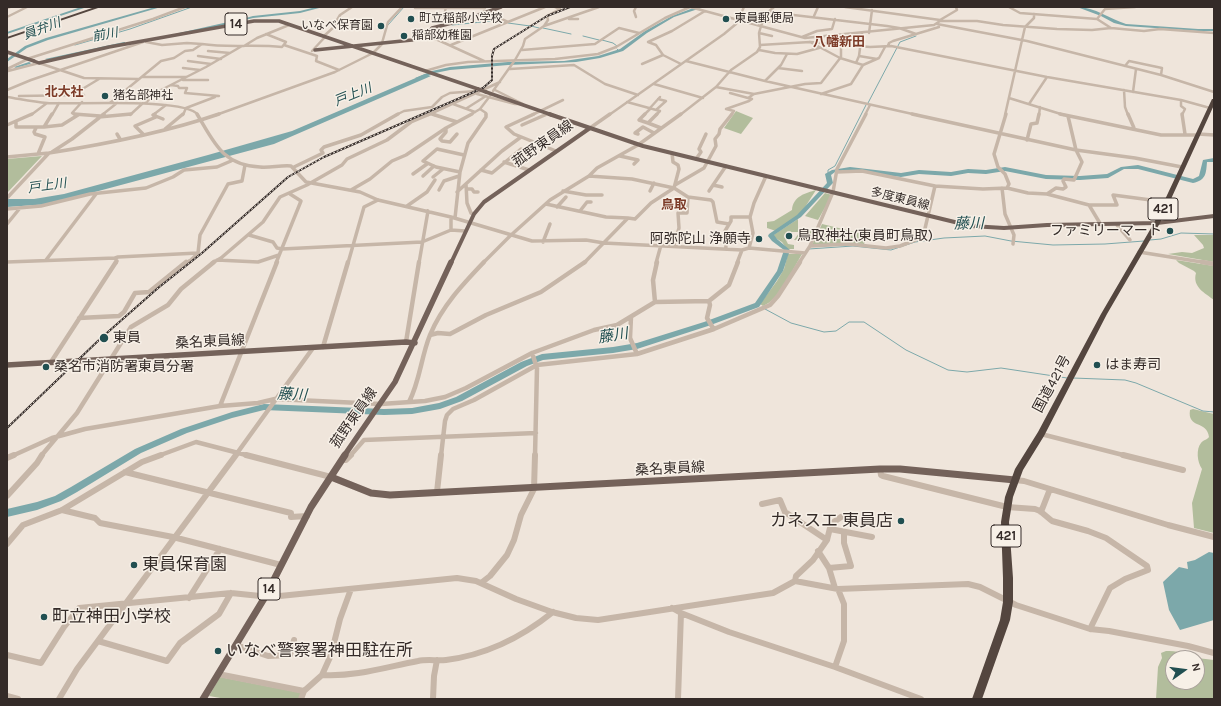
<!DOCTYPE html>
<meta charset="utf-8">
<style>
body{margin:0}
#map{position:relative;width:1221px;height:706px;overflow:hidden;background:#efe5db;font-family:Karla,sans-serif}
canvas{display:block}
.frame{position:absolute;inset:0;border:8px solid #342b28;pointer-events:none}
.north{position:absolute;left:1165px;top:650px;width:40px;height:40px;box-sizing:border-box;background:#f7f0e7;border:1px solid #a9a19b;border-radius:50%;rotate:76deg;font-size:11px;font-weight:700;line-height:16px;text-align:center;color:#342b28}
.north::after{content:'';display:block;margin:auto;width:14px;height:18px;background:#214f51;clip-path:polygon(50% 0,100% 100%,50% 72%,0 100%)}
</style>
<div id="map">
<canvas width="1221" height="706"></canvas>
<div class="frame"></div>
<div class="north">N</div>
</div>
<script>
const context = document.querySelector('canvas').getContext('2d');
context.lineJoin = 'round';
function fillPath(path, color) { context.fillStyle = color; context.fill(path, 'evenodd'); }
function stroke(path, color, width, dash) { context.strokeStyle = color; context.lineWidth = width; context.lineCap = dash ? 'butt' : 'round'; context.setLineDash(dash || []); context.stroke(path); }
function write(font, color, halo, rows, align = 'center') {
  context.font = font + ' Karla,"Noto Sans JP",sans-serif'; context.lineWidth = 3; context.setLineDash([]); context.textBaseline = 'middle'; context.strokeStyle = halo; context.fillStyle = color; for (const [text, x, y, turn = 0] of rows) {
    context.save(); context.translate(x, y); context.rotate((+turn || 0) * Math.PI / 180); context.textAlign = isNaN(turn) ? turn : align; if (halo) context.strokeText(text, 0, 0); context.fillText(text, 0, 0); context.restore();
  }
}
const green = new Path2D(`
 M736 111 753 118 741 134 724 128Z
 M42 156 7 193V159Z
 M816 190 800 215 776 231 767 228V222L774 221 792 210C793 196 806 193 816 190Z
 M825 193 832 195 818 220 805 216Z
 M798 219V232H788L784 236 788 244 794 245V249H787L782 242 772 236Z
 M822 224 868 235 864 244 843 243 812 245Z
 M800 228 812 231 809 241 794 240 799 233Z
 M1194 235H1214V262L1168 254 1182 252 1192 253 1204 248 1203 245Z
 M788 254H802C793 269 779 300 763 306L760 304 777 281 784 269Z
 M1176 260 1214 266V300C1205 293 1192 287 1196 273L1194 271 1179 263Z
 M1193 409 1214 414V533L1194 528 1192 503 1202 469C1197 462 1196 449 1201 443 1203 440 1207 440 1209 437 1207 420 1187 429 1190 410Z
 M1166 651C1181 650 1184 656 1197 658H1173V682H1197V658L1214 660V699H1156L1158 667 1162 658 1161 653Z
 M220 677 302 693 299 699H226L209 696Z`);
const water = new Path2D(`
 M425 74 431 76 274 144 50 204 7 207V199H34L64 194 208 155 292 131Z
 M1209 552 1214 553V620L1180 630 1169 610 1163 582 1179 567 1188 569 1187 562 1195 560Z`);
const stream = new Path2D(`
 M508 23 530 26
 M388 25 404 7
 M452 25 492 21 505 23
 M531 26 539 28
 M543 28 571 34
 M583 36 599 40
 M602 40 613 43 617 46
 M75 45 130 29 192 7
 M617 49 619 51
 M868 103 900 42 916 36
 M828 174V170L835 166 866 105
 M1150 240 1161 239 1181 233 1214 234
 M809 249 853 246 891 250 915 242 944 238 985 236 1011 241 1053 245 1105 244 1144 241
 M765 309 791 323 824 332 836 331 849 322H864L906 350 948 370 967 372 1001 368 1067 378
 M1073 378 1125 380 1136 383 1203 411 1214 412`);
const river = new Path2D(`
 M81 7H87L7 34V32Z
 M155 7H161L48 40 27 48 7 62V59L25 46 46 38Z
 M316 7H323L300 13 253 18 233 23 231 22 253 16 300 11Z
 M696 7H704L674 17 647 33 623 51 600 58 576 62 508 65 450 70 435 73 417 79 415 78 432 71 450 67 508 62 564 61 598 56 620 49 645 31 672 16Z
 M1077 7C1095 7 1110 19 1126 24L1198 29H1214V31H1198L1126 26 1114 23 1101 16Z
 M228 22H229V24L181 34 179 33Z
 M124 42H125V44L47 60 45 59Z
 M29 62 31 63 30 64 16 68 14 67Z
 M1214 158V162H1207C1206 174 1206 180 1193 183L1138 169H1124L1108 178 1080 180 1046 179 1005 171 986 174 968 173 951 176 919 174 901 177 850 171 835 172 831 175 833 183 832 184 801 217 774 235 777 239 790 250 783 271 759 307 708 326 637 349 613 353 543 360 527 366 462 401 440 409 412 414 384 415 264 410 232 418 187 433 141 453 77 492 61 501 37 510 7 517V509L37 502 55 496 71 487 135 449 181 429 232 412 264 404 384 409 412 408 439 403 456 397 521 362 542 354 613 347 637 343 704 322 755 303 777 271 784 250 772 241 768 236 769 234 797 215 827 183 825 174 832 170 850 167 901 173 919 170 951 172 968 169 986 170 1005 167 1046 175 1080 176 1107 174 1121 167 1138 165 1193 179 1199 176 1203 160Z`);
const minorFar3 = new Path2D(`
 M636 7 634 11 636 17
 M690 7 805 38 934 25 940 21H977L1003 25 1057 29 1092 30 1111 28 1144 31 1160 29 1214 33
 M845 7 940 20 957 10 956 7
 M1009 7 1020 13 1097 19 1111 28
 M7 8 10 7
 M415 8H485
 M484 11 508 22
 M768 12 887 26 899 28 916 34
 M814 16 818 7
 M7 17 27 7
 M569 19H578
 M1097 19 1105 9 1135 7
 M763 22 791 20 794 15
 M937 24 1027 41 1161 75 1214 92
 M442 26 446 7
 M544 26 548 20 547 16 560 9 555 7
 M759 33 772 36
 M869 33 872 10
 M427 35 484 61
 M841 35 848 43V46
 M324 36 335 26 337 20 340 15 352 7
 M802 37 817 31 832 29 835 19
 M146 42 162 45 187 43 202 44
 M810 42 840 58 863 65
 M382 43 388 22 402 7
 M284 45 317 56 316 61 339 70
 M451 45 545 7
 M760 45 810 42 870 47 891 46 1047 77 1181 100 1210 108
 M244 46 257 38 289 25
 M888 46 889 43 893 41 939 27
 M522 50 595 44 619 28 639 33
 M759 50 775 53 797 54 819 48
 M208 51 230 53
 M312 51 325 37
 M198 56 221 59
 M859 56 877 59
 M188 61 211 64
 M686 61 765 81 917 115
 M856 63 859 56 862 33
 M642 64 663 55
 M681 64 663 55 656 45 648 42 672 31 705 11
 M1125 66 1129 61 1162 68 1161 75
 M183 68 200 70
 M778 68 802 71
 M7 69 30 58 153 19 185 7
 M510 69 574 65 605 84 638 95
 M8 71 39 63 84 78 138 79
 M425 71 446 65 468 62 555 59 598 54 616 47 665 18 690 7
 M142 77H186
 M183 80H208
 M765 81 781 65 787 54
 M654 84 703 98
 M171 85 178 86 179 88H187L185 93 219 96
 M716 87 754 94 805 84 821 83 841 57V45
 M7 90 31 80 143 42
 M495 90 523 104
 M1124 90 1125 107 1128 115
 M493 91 515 60 523 46 525 39 544 26 599 7
 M1133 92 1136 69
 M730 93 748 98
 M477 94 515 104H521
 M821 94 851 84 863 65 879 58 885 47
 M19 96 84 95
 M58 96 69 89 84 88 99 79
 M7 97C20 99 33 102 47 103 70 105 187 97 198 115
 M1009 98 1064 115
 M1181 100V106L1185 109 1182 115
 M627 102 660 111 656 115
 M110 103 161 61 174 58 185 51 193 50 202 44C228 48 255 44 282 47L286 42 266 34
 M145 103 161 90 206 67 242 46
 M453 104 475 112
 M1029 104 1047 77
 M467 108 486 96
 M650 108 660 97
 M480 109 486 113V115
 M656 110 666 101 658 99
 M430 113 435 115
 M31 115 47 103
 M52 115 59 103
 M77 115 72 113 82 102
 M102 115 117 103
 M130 115 143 103
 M153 115 166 105
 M183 115 186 108 215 97
 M216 115 335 72 373 53 382 44
 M396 115 404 111 432 107 442 97 450 93 476 91
 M428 115 500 82
 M470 115 480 109 490 96
 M532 115 563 100
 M545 115 549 113
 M609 115 724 34 736 24 744 7
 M644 115 651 108
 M680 115 716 87 731 70 757 52 760 47 759 33 761 26 766 14 774 7
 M731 115 734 111 726 109 749 101 752 99 748 98 754 94
 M865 115 870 105
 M1005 115 1025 27 1034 18V14
 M1039 115 1040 107`);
const minorFar2 = new Path2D(`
 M74 114 100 116
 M155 114 153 115 163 119
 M197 114C214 142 222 165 260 167 270 168 281 165 291 166L306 182 360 192 378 200 451 217 532 241 586 240 604 243 742 250 749 248 805 253
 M432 114 457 122
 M534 114 506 127 514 134 556 151
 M645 114 639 120 648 123
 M657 114 648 123 661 128
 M912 114 1076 150 1135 158 1182 167
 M1060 114 1161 135H1198
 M1128 114 1134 128
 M1182 114 1185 134
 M99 117 131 114
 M16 122V127H44L52 114
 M7 125 32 114
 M522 125 547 114
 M44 127 62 125 78 115
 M36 128 34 132 35 134 45 137 38 154
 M446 128V132L440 139 442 141 450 142 457 134
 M590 128 610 114
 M165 129 183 114
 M117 134 120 139
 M143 134 135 126 156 117
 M638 134 635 133 643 127 654 133
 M1198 134 1214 135
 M1027 140 1031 124 1037 123 1039 114
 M52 152 72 139 104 114
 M49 153C106 144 164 133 219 114
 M620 156 638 160 634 164
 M7 157 49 153 7 198
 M696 159 701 152 699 149 706 134
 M504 162 529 170
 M294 167 323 153 321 150 324 147 361 135 398 114
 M481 170 492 173 521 149 531 153 517 166
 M460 172 436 167 423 161 437 149 464 155
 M837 172 862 171 935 186
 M413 174 427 164
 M423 176 434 166
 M589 176 632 179 674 188 688 197 711 200 713 202 717 222 729 224
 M433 177 443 169
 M466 184 467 203 471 213 474 214
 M675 185 704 168 716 146 715 139 719 134 720 129 732 114
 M713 185 722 187
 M1002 188 1005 214 1014 235 1013 244
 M1007 188 1028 193 1047 194 1056 188 1063 189 1066 187 1063 181 1064 179 1074 180 1082 162 1076 150 1068 116
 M467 189H472L474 192H478
 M351 190 370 179 392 161 406 155 446 128 472 114
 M439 190 444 181 459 176
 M563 191 586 195H602
 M650 191 654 183
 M709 191 726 166
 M457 192 502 151 521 137
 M1047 194 1089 205 1101 225
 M546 204 606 217 628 218
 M1089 205H1117L1113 195 1166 202
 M407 206 427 192 435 180
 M557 207 566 197
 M7 209 41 206 90 194 146 188 173 177 184 170 217 167 231 161
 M580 211 587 202H591
 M451 217V230L465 231
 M455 218 460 172 468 143 486 117V114
 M7 224 20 208
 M1117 225 1130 240
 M249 235 273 242 277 248 282 249 422 242 451 230
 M543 242 550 224
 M674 245 679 228 678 213H687L688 197
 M810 246 849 244 886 248 900 246 923 237 935 186 983 189 1007 188 1009 184 1005 174 998 167 994 154 1006 114
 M726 248 725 231 731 221V217H750
 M749 248 753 233 750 217 754 203 766 176
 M1139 252 1208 263
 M46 260 96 194
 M217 260 258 262 279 255
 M7 262 115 258
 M116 263 117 261 115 258 118 257 198 253
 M185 263 191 260 198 253 200 235 228 184 242 181 245 165
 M212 263 221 258 263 222 280 197 307 185 342 165 347 159 387 140 411 122 430 114
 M276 263 301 201 290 194
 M348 263 364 207 378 200
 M419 263 428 211
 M483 263 510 236 550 200 589 176 597 168 638 145 681 114
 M584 263 628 218 635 219 651 203 674 188 679 169 678 165 673 162 672 153
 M656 263 661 245
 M737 263 742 250
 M799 263 810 246 833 192 837 169 866 114`);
const minorFar1 = new Path2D(`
 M1202 262 1214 264
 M709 301 710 305 707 318 713 328
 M655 302 653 280 657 262
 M631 317 630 338 637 354
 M79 318 119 316 124 312 135 293 149 292 186 262
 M430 335 438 333 450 334 486 315 541 292 585 262
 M406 342 419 262
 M323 347 348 262
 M532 353 537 368 535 456
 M51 362 116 262
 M409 402C420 381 421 357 430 335 442 306 463 284 484 262
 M220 406 277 262
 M1041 434 1127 456
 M12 456 52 438 85 429 220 406 258 403 275 399 381 404 425 401 445 397 466 388 532 353 594 330 617 325 655 302 709 301 729 285 738 262
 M41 456 77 413 131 327 168 305 181 289 214 262
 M158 456 196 442 250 456
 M235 456 313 348
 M350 456 364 440 536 433
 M441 456 445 421 447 415 453 409 474 400 537 365 637 354 714 329 770 305 778 296 800 262`);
const minor = new Path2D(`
 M246 455 331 477
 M1123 455 1183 470
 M7 458 14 455
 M343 460H346L351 455
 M880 469 881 475 883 476 1007 507 1035 509 1040 511 1052 521 1088 531 1106 538 1147 566 1148 570 1125 579 1110 588 1090 629
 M125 472 291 513V517L307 516
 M1015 480 1024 481 1168 525 1214 537
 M437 492 441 455
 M7 496 37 463 42 455
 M762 504 780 500 785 512 827 540
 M62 510 95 518 100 523 173 537 281 565
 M1041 512 1050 489
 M830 529 872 537
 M7 544 23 525 62 510 142 462 161 455
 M818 551 829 568 835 588
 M829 568 851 566 844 543V532
 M795 581 796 576 813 560 827 540 831 524 841 517
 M481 583 490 576 507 555 514 540 521 515 534 489 535 455
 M189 598 220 549
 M672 608 681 613 678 699
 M681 613 729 632 835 667 921 699
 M98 641 167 661 180 643 219 614 231 593
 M236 645 268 656 290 655 294 640
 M7 655 41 663 64 627 79 608 231 593 270 597 457 578 476 581 516 599 552 612 576 618 598 620 773 593 795 581 838 589 968 584 980 587 1016 605 1090 629 1109 631 1188 646 1214 653
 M835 667 844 641V604L838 589
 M218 674 304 691
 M322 675C356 677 386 667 418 661 427 659 437 661 446 660 486 655 522 637 553 612
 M7 696 18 699
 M59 699 77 669 236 455
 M301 699 304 691 322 675 331 655 340 619 351 589
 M433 699 434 676 437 660`);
const majorFar3 = new Path2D(`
 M315 50 412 40 427 35 432 28 464 20 501 7
 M34 61 39 63 109 47 254 21H279L478 89
 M486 92 552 115`);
const majorFar2 = new Path2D(`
 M549 114 643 146 971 226 1004 228 1047 225 1157 223 1214 216
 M451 263 474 214 484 202 590 128`);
const majorFar1 = new Path2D(`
 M7 365 406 342 415 343
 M344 456 395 382 451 262`);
const major = new Path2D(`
 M331 477 371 493 390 495 880 469H900L1015 480
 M203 699 265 597 311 507 345 455`);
const highway = new Path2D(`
 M95 7H101L7 39V37Z
 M1212 99H1214V105L1160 223 1107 314 1044 436 1023 470 1013 497 1009 522 1013 578V602L1010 620 982 699H972L1000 620 1003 602V578L1001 522 1005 497 1015 469 1038 432 1101 314 1154 223Z`);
const rail = new Path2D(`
 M7 428 100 339 158 288 202 253 288 177 324 157 483 88 492 80V56L494 49 547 16 570 7`);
const majorBridge = new Path2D(`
 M7 52 34 61
 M478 89 486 92`);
const markers = [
 [411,19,4,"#214f51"],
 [726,19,4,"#214f51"],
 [381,26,4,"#214f51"],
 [404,36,4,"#214f51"],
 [105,96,4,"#214f51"],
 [1170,231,4,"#214f51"],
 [789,236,4,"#214f51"],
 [759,239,4,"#214f51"],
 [104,338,5,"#214f51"],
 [1097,365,4,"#214f51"],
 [46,367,4,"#214f51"],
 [901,521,4,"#214f51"],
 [134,565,4,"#214f51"],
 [44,617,4,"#214f51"],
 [218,651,4,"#214f51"]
];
const farPoinames = [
 ["町立稲部小学校",419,19],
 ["東員郵便局",734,19],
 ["いなべ保育園",373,26,"right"],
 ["稲部幼稚園",412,36],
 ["猪名部神社",113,96]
];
const farStreetnames = [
 ["多度東員線",900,199,14]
];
const shields = [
 [236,24,22],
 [1163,209,30],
 [1006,536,30],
 [269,589,22]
];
const shieldNames = [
 ["14",236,24],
 ["421",1163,209],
 ["421",1006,536],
 ["14",269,589]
];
const farWaternames = [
 ["員弁川",42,29,-20],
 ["前川",105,35,-11],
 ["戸上川",353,95,-22],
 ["戸上川",47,186,-8]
];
const farQuarternames = [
 ["八幡新田",839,42],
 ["北大社",64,92],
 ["鳥取",674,205]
];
const streetNames = [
 ["菰野東員線",543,144,-35],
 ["桑名東員線",210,342,-3],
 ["国道421号",1052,384,-62],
 ["菰野東員線",354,418,-55],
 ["桑名東員線",670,469,-3]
];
const poiNames = [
 ["ファミリーマート",1162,231,"right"],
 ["鳥取神社(東員町鳥取)",797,236],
 ["阿弥陀山 浄願寺",751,239,"right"],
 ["東員",113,338],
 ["はま寿司",1105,365],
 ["桑名市消防署東員分署",54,367]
];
const waterNames = [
 ["藤川",969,224,-1],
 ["藤川",613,336,-9],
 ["藤川",292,395,3]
];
const nearPoinames = [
 ["カネスエ 東員店",893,521,"right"],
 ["東員保育園",142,565],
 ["町立神田小学校",52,617],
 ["いなべ警察署神田駐在所",226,651]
];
fillPath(green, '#b2bd9c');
fillPath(water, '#7ca8aa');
stroke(stream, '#7ca8aa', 1);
fillPath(river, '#7ca8aa');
stroke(minorFar3, '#c6b6a8', 2.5);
stroke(minorFar2, '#c6b6a8', 3.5);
stroke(minorFar1, '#c6b6a8', 4.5);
stroke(minor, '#c6b6a8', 6);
stroke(majorFar3, '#74625a', 3.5);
stroke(majorFar2, '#74625a', 4);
stroke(majorFar1, '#74625a', 5.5);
stroke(major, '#74625a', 7);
fillPath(highway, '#54463f');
stroke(rail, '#342b28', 2);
stroke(rail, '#f7f0e7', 1, [2]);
stroke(majorBridge, '#74625a', 3.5);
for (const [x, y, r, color] of markers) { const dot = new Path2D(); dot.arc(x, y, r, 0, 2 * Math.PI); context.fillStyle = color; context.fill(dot); stroke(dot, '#f7f0e7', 1.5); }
write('12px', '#342b28', '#f7f0e7', farPoinames, 'left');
write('12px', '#342b28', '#f7f0e7', farStreetnames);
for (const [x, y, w] of shields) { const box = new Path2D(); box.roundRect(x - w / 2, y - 11, w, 22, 3); context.fillStyle = '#f7f0e7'; context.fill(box); stroke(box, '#342b28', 1); }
write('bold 13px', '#342b28', null, shieldNames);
write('italic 13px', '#214f51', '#f7f0e7', farWaternames);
write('bold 13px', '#7c3b28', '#f7f0e7', farQuarternames);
write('14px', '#342b28', '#f7f0e7', streetNames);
write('14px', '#342b28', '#f7f0e7', poiNames, 'left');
write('italic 15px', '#214f51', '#f7f0e7', waterNames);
write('17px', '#342b28', '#f7f0e7', nearPoinames, 'left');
</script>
